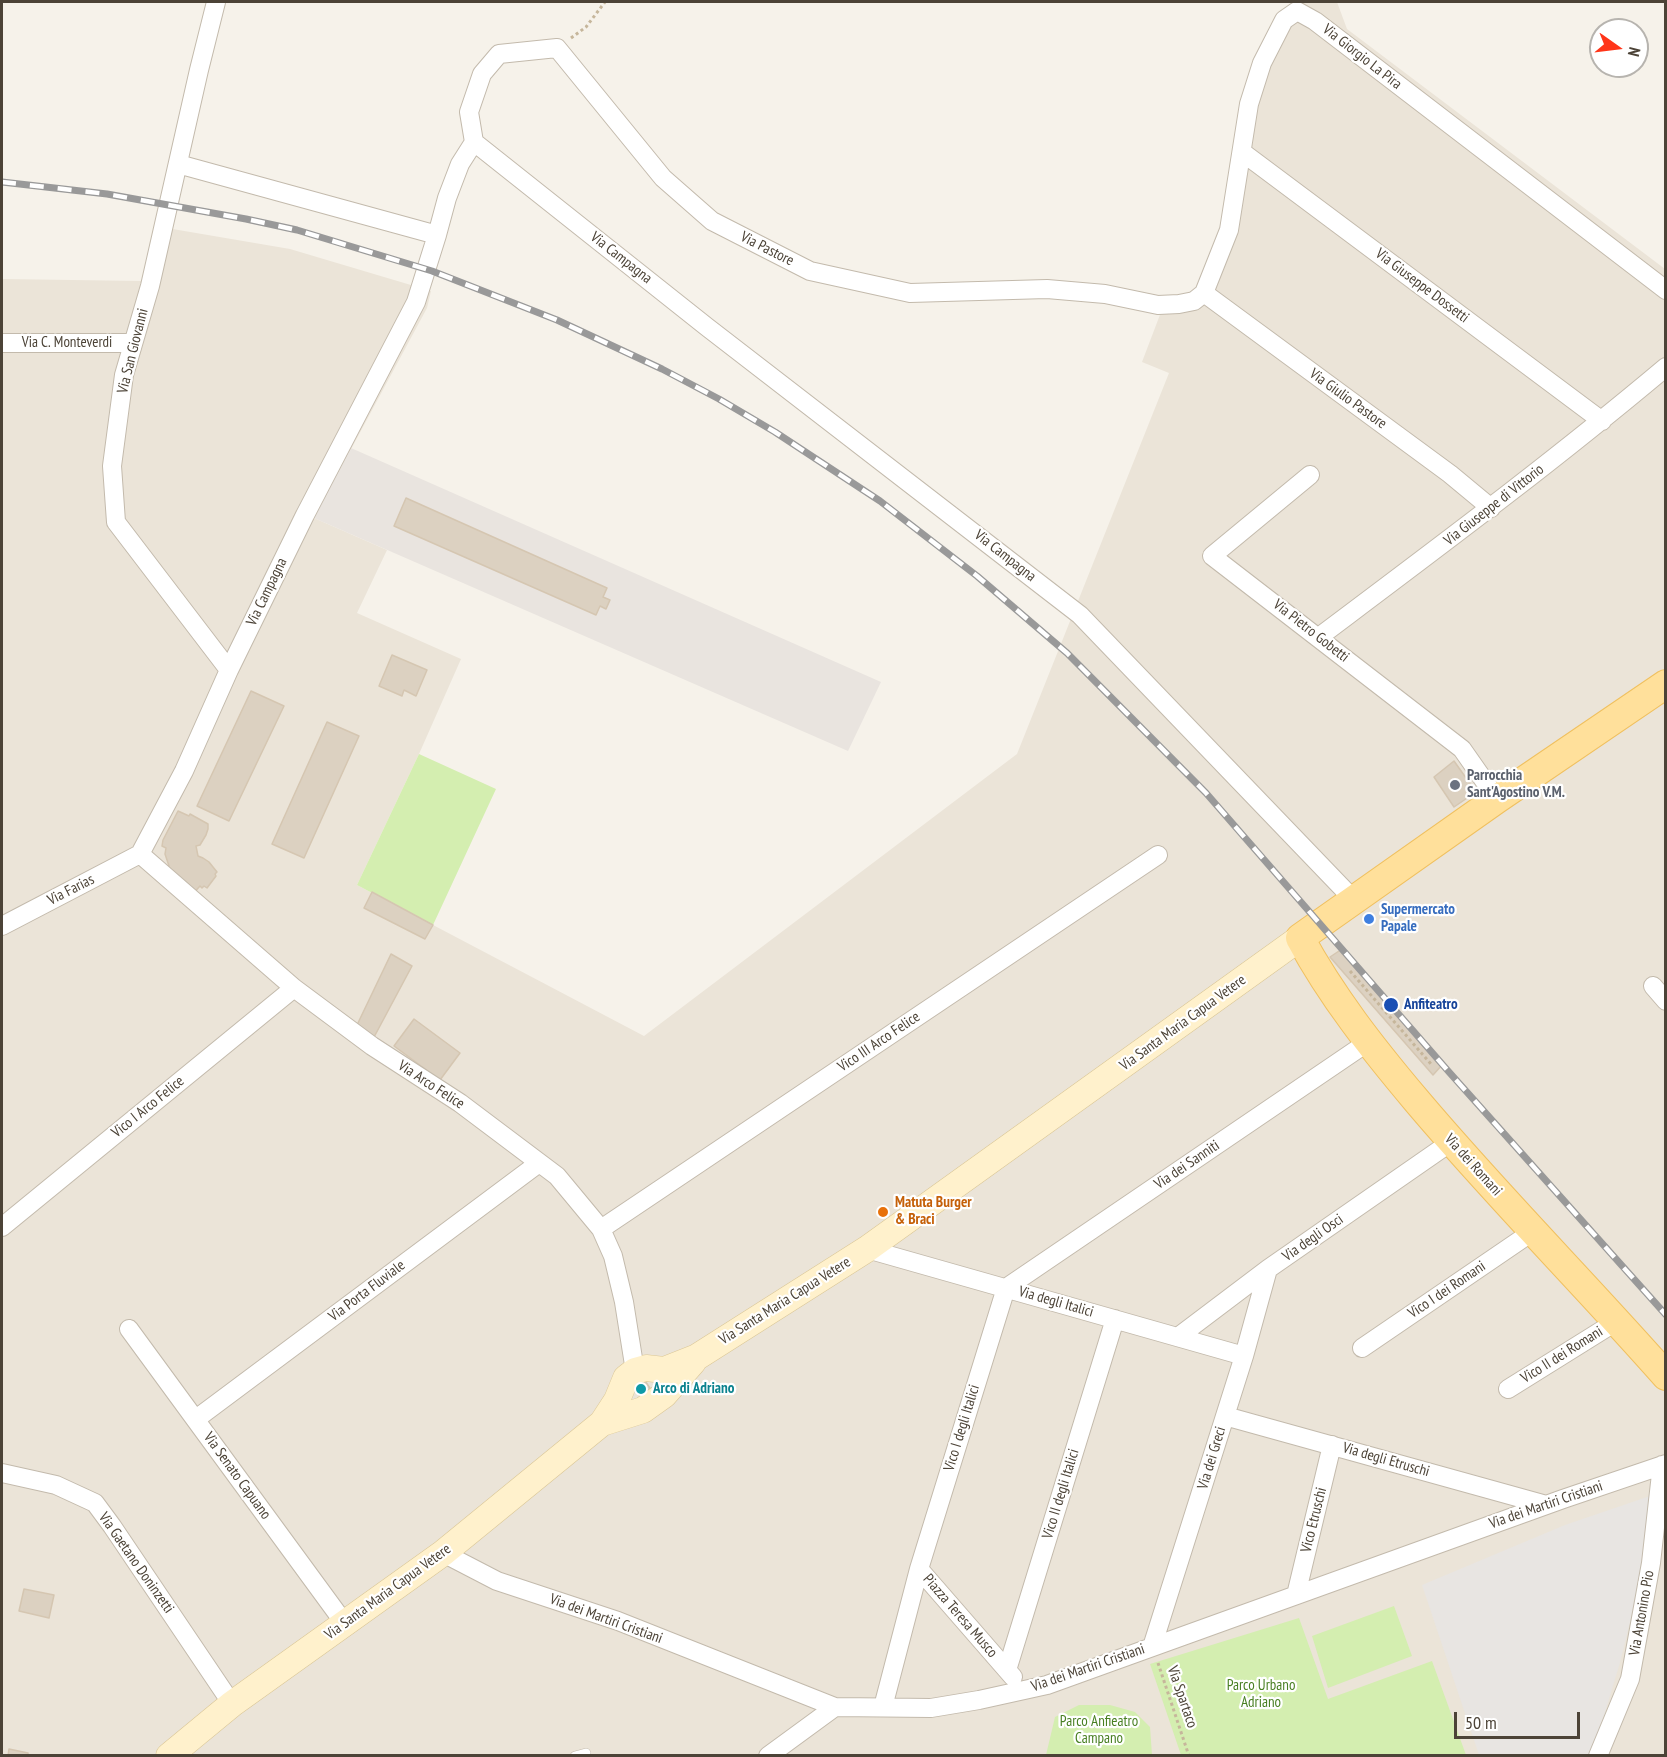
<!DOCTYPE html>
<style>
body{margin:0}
#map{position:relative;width:1667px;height:1757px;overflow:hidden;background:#f6f2ea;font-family:"PT Sans Narrow",sans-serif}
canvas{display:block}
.frame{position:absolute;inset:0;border:3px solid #4c4337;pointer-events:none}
.north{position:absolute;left:1589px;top:18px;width:60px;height:60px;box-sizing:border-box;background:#fff;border:2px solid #b7b4af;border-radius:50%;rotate:104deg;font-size:16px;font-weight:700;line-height:24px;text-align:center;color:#4c4337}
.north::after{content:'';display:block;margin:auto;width:21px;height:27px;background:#ff3519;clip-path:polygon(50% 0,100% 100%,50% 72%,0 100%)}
.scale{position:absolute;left:1454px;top:1712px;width:126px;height:27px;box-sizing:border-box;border:3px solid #4c4337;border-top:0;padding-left:8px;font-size:18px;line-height:21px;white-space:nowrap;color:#4c4337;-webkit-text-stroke:4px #fff;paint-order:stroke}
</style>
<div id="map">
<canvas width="1667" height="1757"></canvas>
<div class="frame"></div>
<div class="north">N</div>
<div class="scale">50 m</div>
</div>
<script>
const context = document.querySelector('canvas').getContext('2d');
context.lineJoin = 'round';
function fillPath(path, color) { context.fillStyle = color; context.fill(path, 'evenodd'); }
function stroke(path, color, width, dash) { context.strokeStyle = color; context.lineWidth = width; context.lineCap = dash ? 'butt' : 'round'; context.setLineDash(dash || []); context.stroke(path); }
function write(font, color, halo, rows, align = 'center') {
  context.font = font + ' "PT Sans Narrow",sans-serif'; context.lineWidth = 4.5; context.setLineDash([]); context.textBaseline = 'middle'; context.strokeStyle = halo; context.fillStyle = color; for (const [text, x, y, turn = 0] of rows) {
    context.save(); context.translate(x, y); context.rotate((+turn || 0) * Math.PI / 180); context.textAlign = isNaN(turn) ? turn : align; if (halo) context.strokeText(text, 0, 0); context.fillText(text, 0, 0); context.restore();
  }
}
const residential = new Path2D(`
 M1300 2H1337L1347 29 1665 269V1755L2 1756V279L142 281 155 226 290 249 431 291 427 308 314 518 387 550 357 613 461 659 419 754 357 885 644 1036 1017 754 1169 373 1142 362 1166 299 1190 296 1198 288 1222 228 1278 21Z`);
const industrial = new Path2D(`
 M351 448 881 682 848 751 314 518Z`);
const green = new Path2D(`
 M419 754 496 789 433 925 357 885Z
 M1394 1606 1412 1656 1328 1688 1312 1636Z
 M1299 1618 1328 1699 1432 1661 1466 1755H1181L1150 1664Z
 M1079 1705H1110L1135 1712 1150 1727 1152 1755H1046L1055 1717Z`);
const parking = new Path2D(`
 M1650 1496 1644 1557 1632 1614 1619 1666 1596 1742 1589 1755H1479L1422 1585 1565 1525Z`);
const building = new Path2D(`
 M406 498 607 588 603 597 610 600 606 609 600 606 596 615 394 526Z
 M392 655 427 670 416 696 404 690 402 696 379 686Z
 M251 691 284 706 229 821 197 806Z
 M327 722 359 736 304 858 272 844Z
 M1454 761 1476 792 1454 807 1434 777Z
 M178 811 189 816 190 814 208 824V829L206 835 200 845 196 846 198 856 203 858 209 862 217 872 215 874 216 876 207 888 204 886 202 888 200 886 191 896 164 868 169 866 165 854 166 848 162 846 163 840Z
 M372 892 433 925 425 939 364 908Z
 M1342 949 1442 1065 1433 1075 1330 957Z
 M391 954 412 966 373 1039 357 1025Z
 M414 1019 460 1053 440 1080 394 1046Z
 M641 1375 654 1394 644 1402 630 1382Z
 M24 1589 54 1595 49 1618 19 1611Z
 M9 1749 28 1753V1756H8Z`);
const path = new Path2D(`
 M571 38 586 27 605 2
 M1350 971 1431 1064
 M1158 1663 1189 1756`);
const service = new Path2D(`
 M575 1756 586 1753`);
const minor = new Path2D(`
 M216 2 199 70 150 286 124 375 112 466 116 522 229 670
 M474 142 469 112 482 74 499 54 557 48 663 178 712 221 810 271 910 293 1047 289 1105 294 1158 305 1179 304 1194 301 1204 293 1229 230 1249 104 1262 63 1284 20 1297 11 1315 21 1666 290
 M1242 152 1602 421
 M178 164 437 235
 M1204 293 1450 474 1491 508
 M2 343H132
 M1310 475 1212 556 1462 749 1497 799
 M1319 637C1436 549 1553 462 1666 367
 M140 854 184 771 229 670 305 515 416 302 437 235 447 198 460 164 474 142 707 327 1080 615 1353 899
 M140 854 294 988 372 1046 460 1103 557 1176 601 1229 613 1256 624 1302 635 1371
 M2 926 140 854
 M1653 986 1666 1001
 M2 1227 294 988
 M601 1229 1158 855
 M867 1249 1244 1356
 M129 1329 345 1624
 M1178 1337 1268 1269 1451 1142
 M1362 1348 1532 1232
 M1508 1389 1617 1321
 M1225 1416 1546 1505
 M196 1419 539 1163
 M2 1473 56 1485 95 1503 112 1526 232 1704
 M443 1553 497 1581 618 1621 835 1707 931 1708 979 1700 1047 1685 1563 1499 1666 1464
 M919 1569 1006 1288 1368 1042
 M1296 1595 1332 1445
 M1152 1647 1244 1356 1268 1269
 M1007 1670 1115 1319
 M883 1707 919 1569 1013 1677
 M768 1756 835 1707
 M1598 1756 1630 1679 1651 1563 1662 1465`);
const secondary = new Path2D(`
 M602 1423 643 1410 664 1395 693 1362
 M169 1756 232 1704 443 1553 602 1423 617 1400 626 1378 635 1371 646 1368 664 1370 697 1357 867 1249 1300 938`);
const primary = new Path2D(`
 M1666 684 1497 799 1300 938C1332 997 1373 1049 1416 1100 1496 1195 1584 1283 1666 1376`);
const rail = new Path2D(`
 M2 182 107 194 246 219 297 230 432 271 557 320 662 369 719 399 775 432 880 501 977 576 1067 653 1206 793 1449 1072 1666 1315`);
const markers = [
 [1455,785,6,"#6b7280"],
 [1369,919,6,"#3f7fe0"],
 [1391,1005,8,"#1a4fb4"],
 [883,1212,6,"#e8710a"],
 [641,1389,6,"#0f9aa8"]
];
const streetNames = [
 ["Via Giorgio La Pira",1362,57,38],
 ["Via Pastore",767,249,27],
 ["Via Campagna",621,258,38],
 ["Via Giuseppe Dossetti",1422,286,37],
 ["Via C. Monteverdi",67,343],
 ["Via San Giovanni",133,351,-76],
 ["Via Giulio Pastore",1348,399,36],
 ["Via Giuseppe di Vittorio",1494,505,-38],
 ["Via Campagna",1005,556,38],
 ["Via Campagna",267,592,-64],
 ["Via Pietro Gobetti",1311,631,38],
 ["Via Farias",71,890,-27],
 ["Via Santa Maria Capua Vetere",1183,1023,-36],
 ["Vico III Arco Felice",879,1042,-34],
 ["Via Arco Felice",431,1085,33],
 ["Vico I Arco Felice",148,1107,-39],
 ["Via dei Sanniti",1187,1165,-34],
 ["Via dei Romani",1473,1165,48],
 ["Via degli Osci",1313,1238,-35],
 ["Vico I dei Romani",1447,1290,-34],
 ["Via Porta Fluviale",367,1291,-37],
 ["Via Santa Maria Capua Vetere",785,1301,-32],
 ["Via degli Italici",1056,1302,16],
 ["Vico II dei Romani",1562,1355,-32],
 ["Vico I degli Italici",962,1428,-73],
 ["Via dei Greci",1212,1458,-73],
 ["Via degli Etruschi",1386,1460,16],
 ["Via Senato Capuano",237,1476,54],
 ["Vico II degli Italici",1061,1494,-73],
 ["Via dei Martiri Cristiani",1546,1505,-19],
 ["Vico Etruschi",1314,1520,-76],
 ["Via Gaetano Doninzetti",136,1563,55],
 ["Via Santa Maria Capua Vetere",388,1592,-36],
 ["Via Antonino Pio",1642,1613,-80],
 ["Piazza Teresa Musco",960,1616,49],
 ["Via dei Martiri Cristiani",606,1619,20],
 ["Via dei Martiri Cristiani",1088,1668,-19],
 ["Via Spartaco",1182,1697,71]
];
const worshipNames = [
 ["Parrocchia",1467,776],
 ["Sant'Agostino V.M.",1467,793]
];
const shopNames = [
 ["Supermercato",1381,910],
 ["Papale",1381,927]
];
const transitNames = [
 ["Anfiteatro",1404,1005]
];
const foodNames = [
 ["Matuta Burger",895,1203],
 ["& Braci",895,1220]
];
const cultureNames = [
 ["Arco di Adriano",653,1389]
];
const parkNames = [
 ["Parco Urbano",1261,1686],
 ["Adriano",1261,1703],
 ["Parco Anfieatro",1099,1722],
 ["Campano",1099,1739]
];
fillPath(residential, '#ebe4d8');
fillPath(industrial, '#e9e4df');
fillPath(green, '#d4eeb0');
fillPath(parking, '#e8e5e2');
fillPath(building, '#dcd1c1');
stroke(building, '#d5c6b1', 1.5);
stroke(service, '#c3baac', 10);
stroke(minor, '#c3baac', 20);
stroke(secondary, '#dbc796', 27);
stroke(primary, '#f0c05f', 30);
stroke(path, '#c6b69b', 3, [3, 3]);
stroke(service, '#fff', 9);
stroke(minor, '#fff', 18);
stroke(secondary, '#fff1cc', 26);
stroke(primary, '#ffe09b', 28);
stroke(rail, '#999', 7);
stroke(rail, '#fff', 4.5, [14]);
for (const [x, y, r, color] of markers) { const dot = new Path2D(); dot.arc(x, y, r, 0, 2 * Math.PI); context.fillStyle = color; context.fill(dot); stroke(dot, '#fff', 2); }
write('15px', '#4c4337', '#fff', streetNames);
write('bold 15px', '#5b616d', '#fff', worshipNames, 'left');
write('bold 15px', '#366cbe', '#fff', shopNames, 'left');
write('bold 15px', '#164399', '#fff', transitNames, 'left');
write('bold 15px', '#c56008', '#fff', foodNames, 'left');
write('bold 15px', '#0d838f', '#fff', cultureNames, 'left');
write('15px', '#487f22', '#fff', parkNames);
</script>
